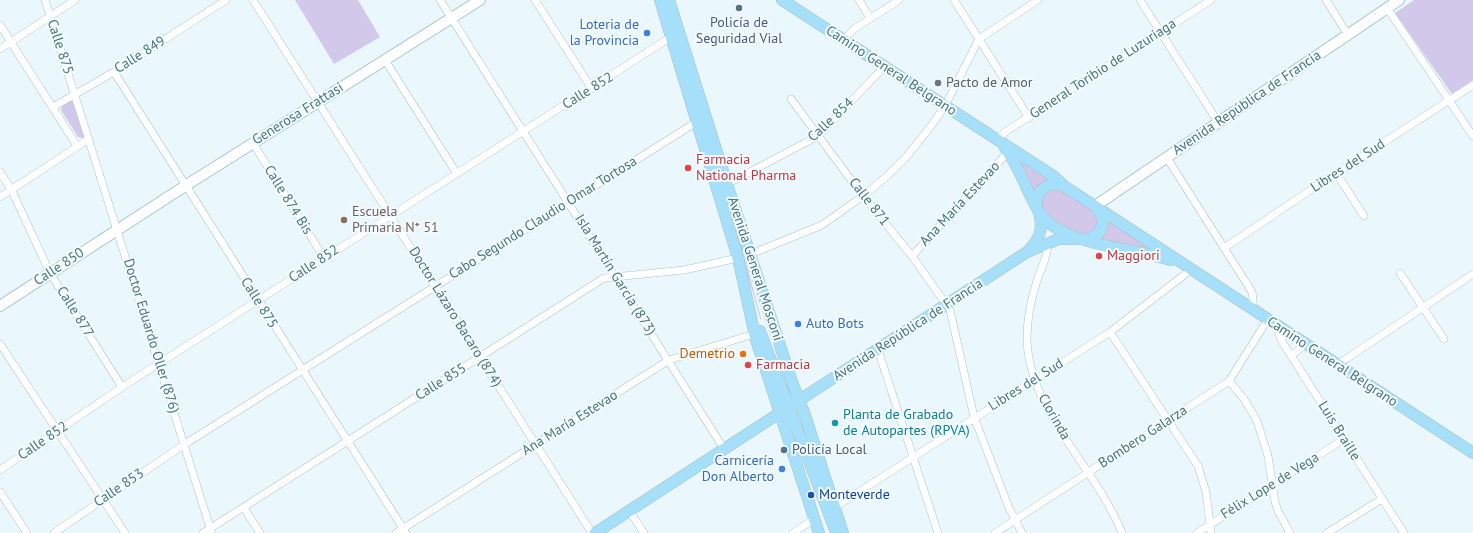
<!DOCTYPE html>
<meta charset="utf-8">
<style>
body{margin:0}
canvas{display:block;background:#eaf7fc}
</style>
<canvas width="1473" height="533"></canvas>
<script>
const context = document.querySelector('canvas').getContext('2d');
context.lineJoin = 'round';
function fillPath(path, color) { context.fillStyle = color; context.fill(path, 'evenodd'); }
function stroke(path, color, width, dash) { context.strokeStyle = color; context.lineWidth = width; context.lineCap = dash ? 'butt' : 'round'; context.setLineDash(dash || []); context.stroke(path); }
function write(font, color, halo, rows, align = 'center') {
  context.font = font + ' "PT Sans",sans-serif'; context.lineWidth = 4; context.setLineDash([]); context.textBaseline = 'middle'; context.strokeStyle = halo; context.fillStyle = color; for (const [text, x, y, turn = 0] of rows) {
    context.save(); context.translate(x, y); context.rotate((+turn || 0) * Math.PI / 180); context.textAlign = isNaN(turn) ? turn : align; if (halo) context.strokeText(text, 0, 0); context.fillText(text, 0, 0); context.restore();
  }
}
const green = new Path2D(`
 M295 0H358L380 37 334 64Z
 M1414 0H1473V80L1452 94 1395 13Z
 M71 100 74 101 85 137 83 138 78 137 61 110 62 106Z
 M712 151 744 255 761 318V321Z
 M1020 159 1052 180 1036 195 1019 162Z
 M1058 188 1097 212 1100 220 1092 236 1069 231 1043 211 1039 199 1044 192Z
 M1106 218 1150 248 1149 251 1095 240Z`);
const street = new Path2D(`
 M45 0 211 531
 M253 0 592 533
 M440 0 724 449
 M535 0 592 89
 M859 0 870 18
 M954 0 1029 118
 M1140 0 1218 122
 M1326 0 1348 35
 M1387 8 1473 136
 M0 25 77 146
 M843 40 854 29 899 0
 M0 49 75 0
 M385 60 457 174
 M114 72 406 533
 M791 99 863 196 912 256 950 310 974 417 1009 508 1022 533
 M53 107 114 72 226 0
 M997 140 1005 132 1211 0
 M253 143 324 258
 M1167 158 1252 292 1253 299 1251 309
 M0 172 11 189 50 273 122 387
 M1336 173 1364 216
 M727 184 818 136 884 67
 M0 197 89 139
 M1048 243C1048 258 1040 269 1036 284 1031 300 1027 320 1027 338 1028 411 1096 467 1122 533
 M1224 248 1336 173 1473 85
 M751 254 822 225 863 196 887 176 908 155 931 126 945 106 979 39 1038 0
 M912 256 1008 152
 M1400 273 1444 339
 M1279 326V334L1283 343 1404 533
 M1110 332 1198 466 1206 492 1211 533
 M0 344 125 533
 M878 350 938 533
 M1291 356 1306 344
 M1337 365 1473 274
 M1229 381 1244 399 1257 421 1268 456 1275 502 1278 511 1290 533
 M0 470 122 387 671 37
 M0 492 27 533
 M835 507 1110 332 1192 269
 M244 508 260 533
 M630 512 644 533
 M54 533 185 444 698 121
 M203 533 604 278 684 270 738 258
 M396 533 669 360 754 334
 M793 533 814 519
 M995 533 1229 381 1268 319
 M1197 533 1344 439
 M1327 533 1382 499`);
const secondary = new Path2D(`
 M1095 206 1399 0
 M0 306 185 186 480 0`);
const primary = new Path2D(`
 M660 0 738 258 756 340 819 533
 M669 0 727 184 792 382 805 415 843 533
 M782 0 1024 157 1052 175 1064 186 1473 453
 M1005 148C1020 167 1026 191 1039 212 1061 246 1135 248 1171 260
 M1037 207C1035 191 1048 180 1064 186
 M1084 239C1101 238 1108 223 1098 209
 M1029 250C1041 237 1043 229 1039 211
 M760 331 835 530
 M595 533 1027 252 1059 239H1078`);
const markers = [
 [739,8,4,"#5c6f8a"],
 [647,33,4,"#3f7fe0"],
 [938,83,4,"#6b7280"],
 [688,168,4,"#e0444e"],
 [344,220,4,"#8d6e63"],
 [1099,256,4,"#e0444e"],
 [798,324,4,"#3f7fe0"],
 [743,354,4,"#e8710a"],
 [748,365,4,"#e0444e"],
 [835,423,4,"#0f9aa8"],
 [784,450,4,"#5c6f8a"],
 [782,469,4,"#3f7fe0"],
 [811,495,4,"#1a4fb4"]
];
const serviceNames = [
 ["Policía de",739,23],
 ["Seguridad Vial",739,39],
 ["Policía Local",792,450,"left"]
];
const shopNames = [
 ["Loteria de",639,25],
 ["la Provincia",639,41],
 ["Auto Bots",806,324,"left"],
 ["Carnicería",774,461],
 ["Don Alberto",774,477]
];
const streetNames = [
 ["Calle 875",60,47,72],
 ["Calle 849",140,55,-32],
 ["General Toribio de Luzuriaga",1103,69,-33],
 ["Camino General Belgrano",891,71,33],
 ["Calle 852",588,91,-32],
 ["Avenida República de Francia",1247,103,-34],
 ["Generosa Frattasi",298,114,-32],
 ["Calle 854",831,120,-43],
 ["Libres del Sud",1348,166,-33],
 ["Calle 874 Bis",288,200,58],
 ["Calle 871",869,202,52],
 ["Ana María Estevao",960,204,-47],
 ["Cabo Segundo Claudio Omar Tortosa",543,218,-32],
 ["Calle 852",314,264,-33],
 ["Calle 850",59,267,-33],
 ["Avenida General Mosconi",755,269,72],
 ["Isla Martín García (873)",615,275,58],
 ["Calle 875",259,303,58],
 ["Calle 877",75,312,58],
 ["Doctor Lázaro Bacaro (874)",455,317,58],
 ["Avenida República de Francia",908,330,-33],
 ["Doctor Eduardo Oller (876)",151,336,73],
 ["Camino General Belgrano",1332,362,33],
 ["Calle 855",441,382,-32],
 ["Libres del Sud",1026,385,-32],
 ["Clorinda",1054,417,60],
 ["Ana María Estevao",570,423,-32],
 ["Luis Braille",1339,431,58],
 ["Bombero Galarza",1143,437,-33],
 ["Calle 852",43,441,-34],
 ["Félix Lope de Vega",1270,486,-32],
 ["Calle 853",119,488,-34]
];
const worshipNames = [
 ["Pacto de Amor",946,83]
];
const healthNames = [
 ["Farmacia",696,160],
 ["National Pharma",696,176],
 ["Maggiori",1107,256],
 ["Farmacia",756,365]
];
const educationNames = [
 ["Escuela",352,212],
 ["Primaria N* 51",352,228]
];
const foodNames = [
 ["Demetrio",735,354]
];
const cultureNames = [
 ["Planta de Grabado",843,415],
 ["de Autopartes (RPVA)",843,431]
];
const transitNames = [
 ["Monteverde",819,495]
];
fillPath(green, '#d1c8ea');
stroke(street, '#aac6ca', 8);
stroke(secondary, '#a6c7cb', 12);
stroke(primary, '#adc0c0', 12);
stroke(street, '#fff', 7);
stroke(secondary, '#fff', 10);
stroke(primary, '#a5dff9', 11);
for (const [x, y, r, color] of markers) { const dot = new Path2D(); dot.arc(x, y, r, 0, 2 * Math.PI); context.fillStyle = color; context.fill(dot); stroke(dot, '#f1fbff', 1.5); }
write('14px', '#4e5e75', '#f1fbff', serviceNames);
write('14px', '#366cbe', '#f1fbff', shopNames, 'right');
write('14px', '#4d7677', '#f1fbff', streetNames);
write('14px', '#5b616d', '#f1fbff', worshipNames, 'left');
write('14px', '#be3a42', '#f1fbff', healthNames, 'left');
write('14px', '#785e54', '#f1fbff', educationNames, 'left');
write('14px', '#c56008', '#f1fbff', foodNames, 'right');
write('14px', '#0d838f', '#f1fbff', cultureNames, 'left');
write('14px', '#164399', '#f1fbff', transitNames, 'left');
</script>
